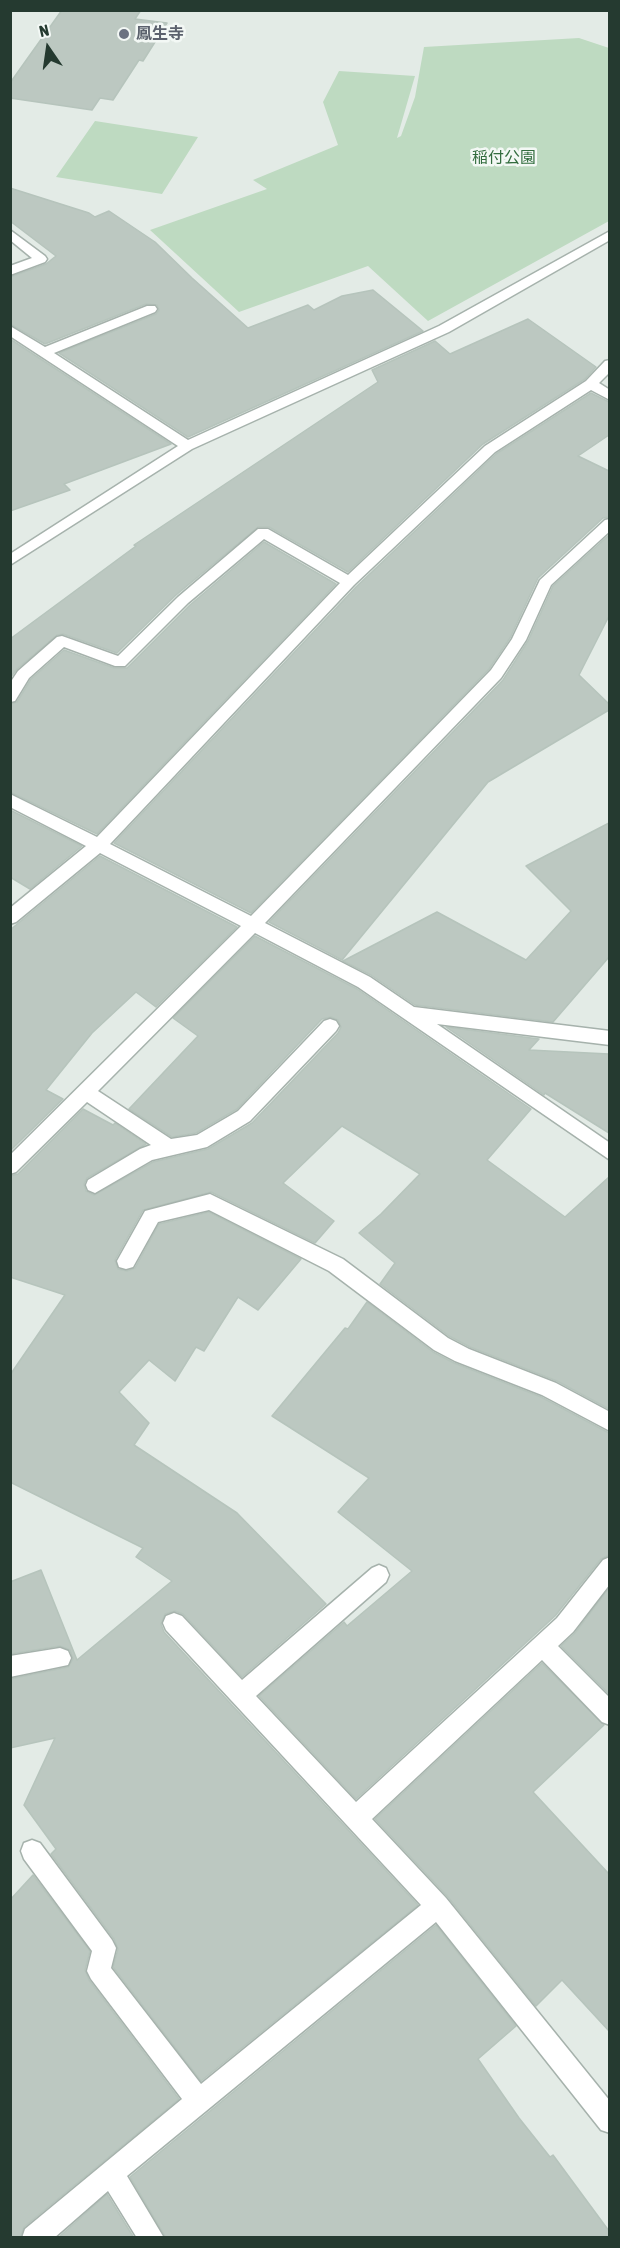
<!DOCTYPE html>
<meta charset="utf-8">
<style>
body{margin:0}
#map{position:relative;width:620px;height:2248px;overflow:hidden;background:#e3ebe6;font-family:"Asap Condensed",sans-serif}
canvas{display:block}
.frame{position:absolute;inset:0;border:12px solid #253a30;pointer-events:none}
.north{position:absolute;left:18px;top:18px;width:60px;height:60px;-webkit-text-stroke:4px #f3f8f5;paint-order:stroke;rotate:347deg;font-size:16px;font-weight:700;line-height:24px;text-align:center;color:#253a30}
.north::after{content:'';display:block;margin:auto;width:21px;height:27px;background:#253a30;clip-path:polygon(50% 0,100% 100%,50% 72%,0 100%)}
</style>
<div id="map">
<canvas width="620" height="2248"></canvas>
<div class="frame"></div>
<div class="north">N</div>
</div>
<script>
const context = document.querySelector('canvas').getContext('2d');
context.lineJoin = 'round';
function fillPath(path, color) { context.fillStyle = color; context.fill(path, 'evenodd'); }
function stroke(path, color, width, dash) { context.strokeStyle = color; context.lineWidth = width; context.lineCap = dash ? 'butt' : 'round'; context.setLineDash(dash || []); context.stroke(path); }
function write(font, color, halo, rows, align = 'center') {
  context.font = font + ' "Asap Condensed","Noto Sans JP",sans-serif'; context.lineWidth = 5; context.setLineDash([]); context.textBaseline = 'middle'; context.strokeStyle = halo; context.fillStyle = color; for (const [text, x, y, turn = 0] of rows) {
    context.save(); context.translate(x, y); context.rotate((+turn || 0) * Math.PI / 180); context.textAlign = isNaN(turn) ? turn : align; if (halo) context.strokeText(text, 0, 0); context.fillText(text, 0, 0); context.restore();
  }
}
const green = new Path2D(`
 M579 38 609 48V221L428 321 368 266 239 312 150 230 267 189 253 180 338 145 323 102 339 71 415 76 397 138 401 136 415 97 424 47Z
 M95 121 198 137 162 194 56 177Z`);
const building = new Path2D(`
 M62 10H141L135 19 167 23 143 61 139 60 113 100 100 98 92 110 10 98V83Z
 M10 188 89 213 95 217 109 211 155 242 192 278 248 328 308 305 314 310 342 296 373 290 423 331 188 437 59 353 156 314 159 310 157 305 146 304 45 344 10 324V277L46 264 56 256 10 221Z
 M528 319 596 367 585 379 483 444 348 572 269 527H258L176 595 117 653 63 634 57 635 17 669 10 678V639L136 546 134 545 378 382 372 370 435 341 450 354Z
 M10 339 171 444 64 484 70 490 10 511Z
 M591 393 609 402V435L578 456 609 471V517L603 518 538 578 510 638 489 669 251 913 114 843 356 587 496 454Z
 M609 535V616L579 675 609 704V710L488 782 342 960 269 922 503 680 528 641 553 586Z
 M264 542 336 584 97 834 10 792V704L17 702 31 679 64 650 114 668H127L190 605Z
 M10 810 82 846 30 889 10 877Z
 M609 823V957L553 1022 415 1005 371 975 343 961 437 912 526 960 571 911 526 866Z
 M100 856 237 927 156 1007 136 992 92 1033 46 1090 63 1099 10 1151V930Z
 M255 936 357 989 531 1109 487 1160 565 1217 609 1177V1409L557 1381 470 1347 449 1336 380 1284 395 1263 359 1233 381 1214 420 1174 342 1126 283 1183 334 1221 315 1243 211 1192 143 1210 115 1260 118 1269 127 1271 135 1268 159 1224 209 1212 301 1259 258 1310 238 1297 204 1351 196 1347 175 1381 149 1360 119 1392 149 1423 134 1445 237 1513 326 1604 242 1677 183 1614 175 1611 165 1614 161 1624 164 1632 418 1905 201 2081 113 1967 118 1949 114 1939 51 1854 56 1849 24 1805 55 1738 10 1748V1679L68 1667 73 1659 70 1650 60 1646 10 1654V1582L41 1570 77 1660 172 1581 136 1557 143 1548 10 1482V1375L65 1295 10 1277V1176L18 1174 83 1109 113 1125 115 1123 146 1144 87 1178 84 1184 86 1191 94 1195 153 1162 208 1149 252 1123 338 1033 341 1027 338 1020 331 1017 322 1019 237 1109 196 1133 172 1137 129 1109 198 1036 173 1018Z
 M446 1027 539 1039 529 1050 609 1054V1133L545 1093 544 1095Z
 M367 1302 433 1352 454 1363 541 1397 609 1433V1555L601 1559 555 1616 356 1799 259 1696 344 1622 347 1626 412 1571 338 1512 369 1478 272 1416 345 1328 348 1329Z
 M609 1588V1694L561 1646 575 1633Z
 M542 1663 604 1725 533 1792 609 1874V2031L562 1980 536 2006 448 1897 375 1819Z
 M33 1875 90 1951 85 1970 89 1980 179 2099 24 2227 20 2238H10V1900Z
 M436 1925 516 2026 478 2059 519 2118 550 2157 553 2155 609 2231V2238H166L130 2177Z
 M107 2194 134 2238H58Z`);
const minor = new Path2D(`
 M10 230 45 256 47 259 45 262 10 275V266L32 258 10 240Z
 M610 231V240L449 332 192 449 10 565V554L178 446 10 336V326L45 347 147 306H155L157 309 155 312 54 353 188 440 439 326Z
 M610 360V372L599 383 610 390V400L591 390 495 452 354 585 110 844 251 916 491 670 512 639 540 580 605 520 610 519V531L551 585 526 640 501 678 265 923 370 977 414 1007 610 1031V1045L437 1024 610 1143V1160L358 987 255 933 98 1091 171 1139 197 1135 238 1111 324 1021 330 1019 336 1021 339 1026 336 1031 250 1121 207 1147 152 1160 95 1193 88 1190 86 1185 88 1180 140 1149 151 1145 87 1102 16 1172 10 1174V1155L241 926 100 853 16 922 10 924V908L86 846 10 807V794L97 837 340 583 264 539 188 603 125 666H115L64 647 29 678 15 701 10 702V683L18 671 57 637 62 636 118 656 178 597 258 529H268L348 575 485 446 586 381 605 361Z
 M210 1194 343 1259 448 1338 469 1349 556 1383 610 1412V1431L542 1395 455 1361 434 1350 329 1271 209 1210 158 1222 133 1267 126 1269 119 1267 117 1261 145 1211Z
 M610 1557V1584L573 1632 558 1646 610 1698V1725L602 1722 542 1660 372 1819 446 1898 610 2101V2133L601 2130 436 1922 127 2176 164 2238H137L108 2191 54 2238H22L25 2229 182 2099 91 1979 87 1971 92 1951 24 1859 21 1851 24 1843 32 1840 40 1843 112 1940 116 1948 111 1968 201 2084 421 1905 166 1630 163 1623 166 1616 174 1613 182 1616 242 1680 372 1568 379 1565 386 1568 389 1575 386 1582 256 1696 356 1802 557 1618 603 1560Z
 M60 1648 68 1651 71 1658 68 1665 10 1677V1656Z`);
const markers = [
 [124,34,6,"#6b7280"]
];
const farWorshipnames = [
 ["鳳生寺",136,34]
];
const farParknames = [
 ["稲付公園",504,158]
];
fillPath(green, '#bedac1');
fillPath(building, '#bcc8c1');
stroke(building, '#b6c4bc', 1.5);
stroke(minor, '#a6b2ac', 3);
fillPath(minor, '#fff');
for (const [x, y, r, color] of markers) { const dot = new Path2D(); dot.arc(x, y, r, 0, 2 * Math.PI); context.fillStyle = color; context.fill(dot); stroke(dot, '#f3f8f5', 2); }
write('bold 16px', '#5b616d', '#f3f8f5', farWorshipnames, 'left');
write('16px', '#336d3f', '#f3f8f5', farParknames);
</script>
